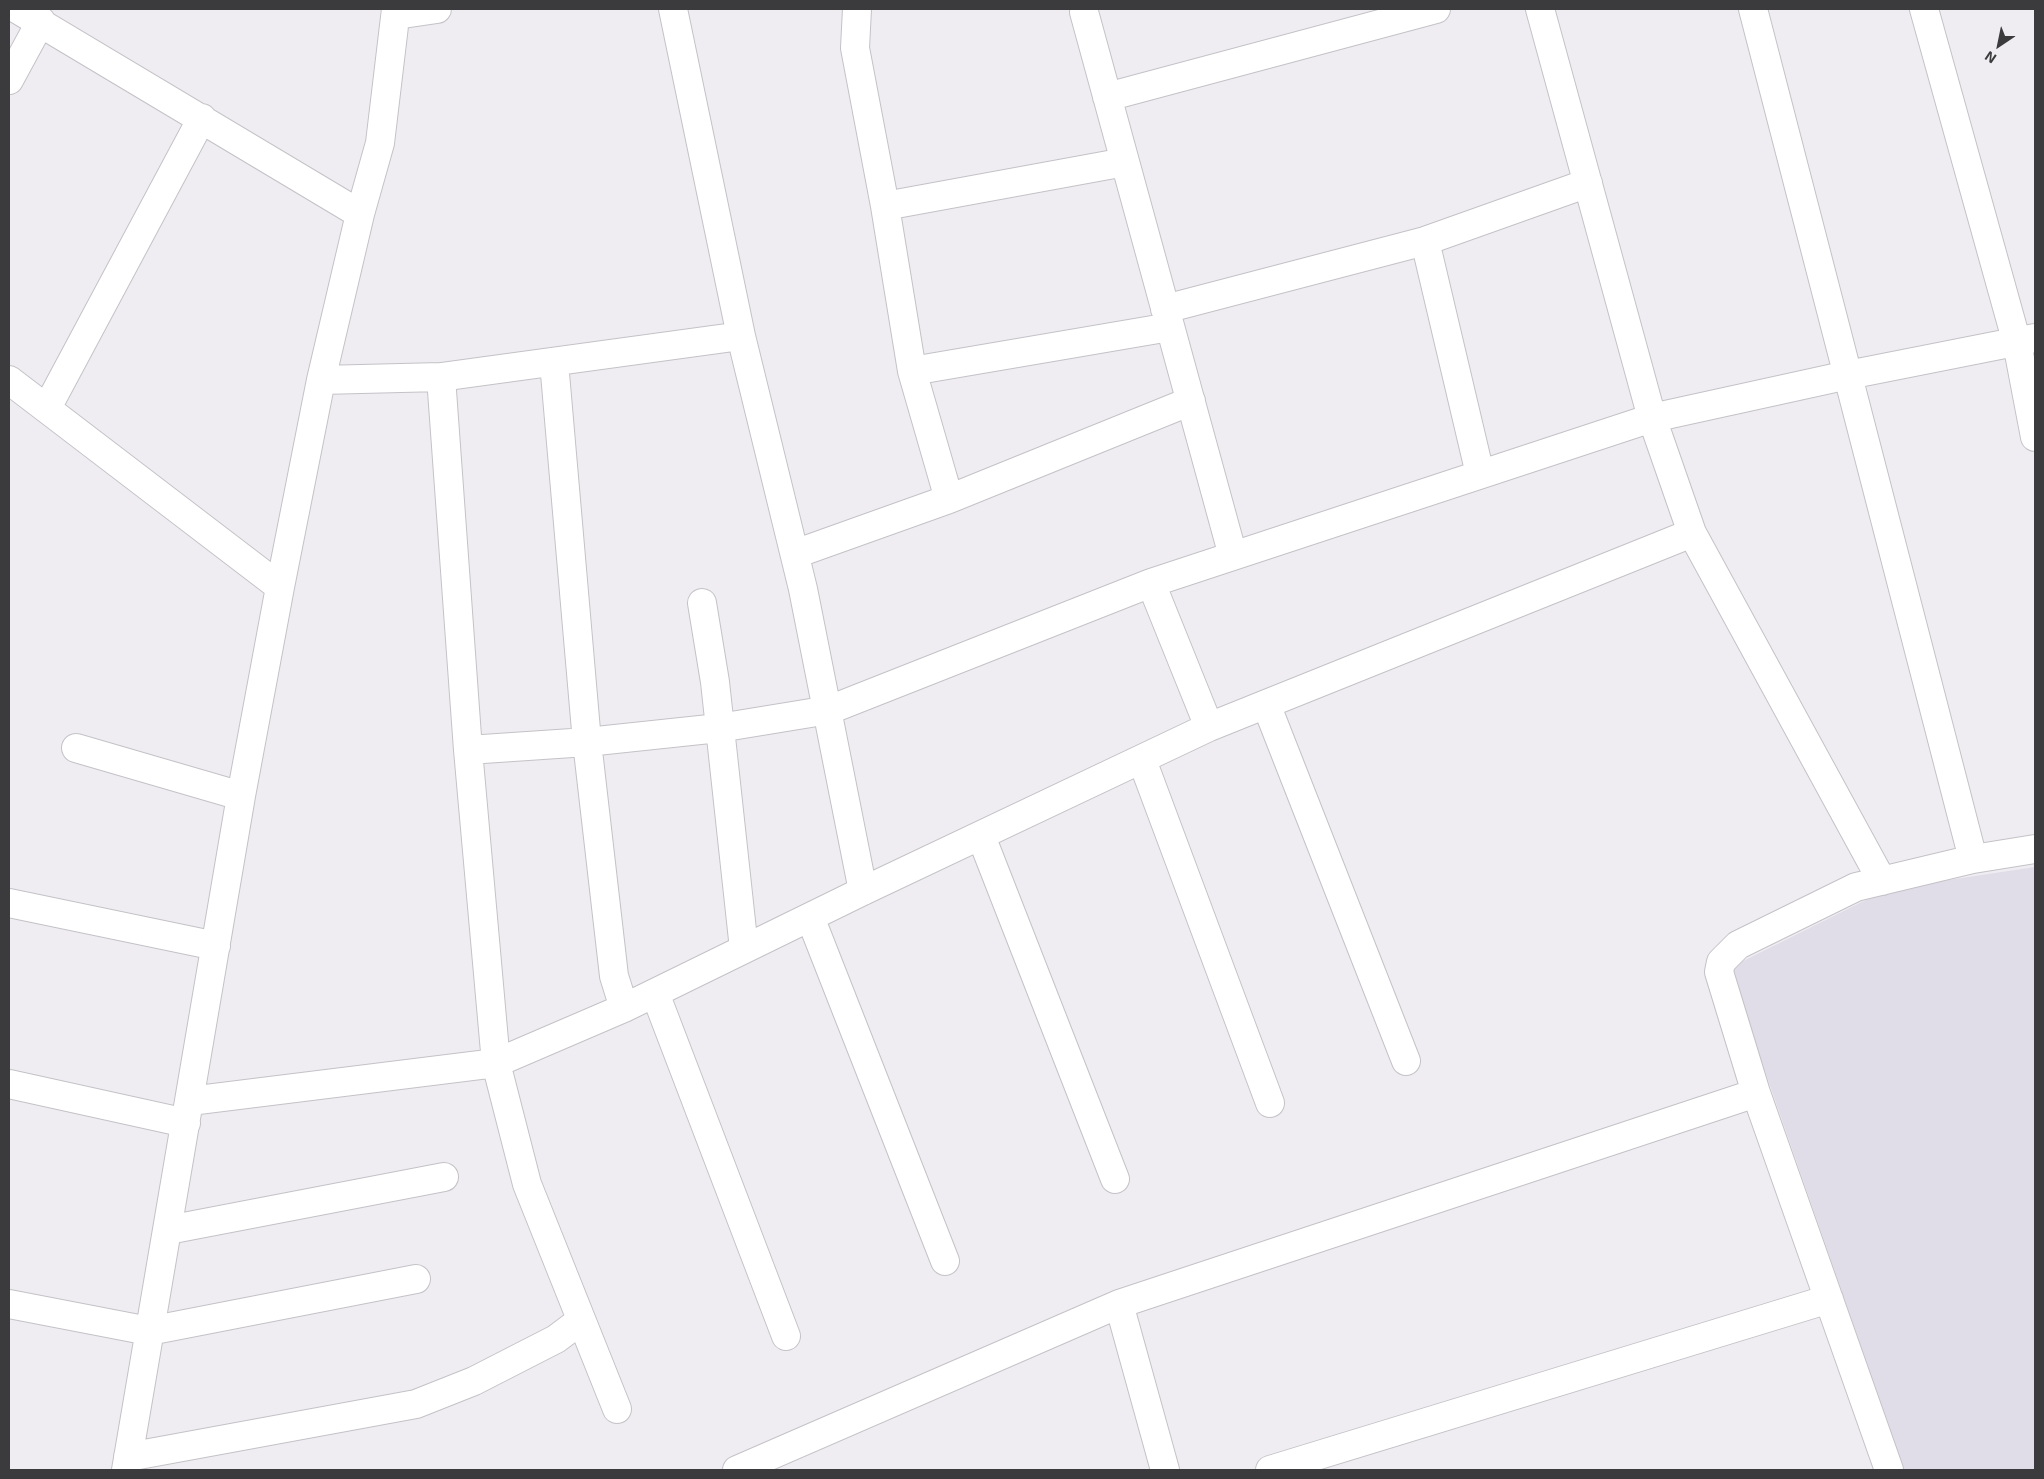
<!DOCTYPE html>
<style>
body{margin:0}
#map{position:relative;width:2044px;height:1479px;overflow:hidden;background:#efedf2;font-family:"Exo 2",sans-serif}
canvas{display:block}
.frame{position:absolute;inset:0;border:10px solid #3b3a3c;pointer-events:none}
.north{position:absolute;left:1974px;top:20px;width:50px;height:50px;-webkit-text-stroke:4px #efedf2;paint-order:stroke;rotate:214deg;font-size:14px;font-weight:700;line-height:20px;text-align:center;color:#3b3a3c}
.north::after{content:'';display:block;margin:auto;width:18px;height:22px;background:#3b3a3c;clip-path:polygon(50% 0,100% 100%,50% 72%,0 100%)}
</style>
<div id="map">
<canvas width="2044" height="1479"></canvas>
<div class="frame"></div>
<div class="north">N</div>
</div>
<script>
const context = document.querySelector('canvas').getContext('2d');
context.lineJoin = 'round';
function fillPath(path, color) { context.fillStyle = color; context.fill(path, 'evenodd'); }
function stroke(path, color, width, dash) { context.strokeStyle = color; context.lineWidth = width; context.lineCap = dash ? 'butt' : 'round'; context.setLineDash(dash || []); context.stroke(path); }
const built = new Path2D(`
 M2035 867V1470H1904L1729 968 1888 889Z`);
const minor = new Path2D(`
 M17 9 360 214
 M673 9 741 336 803 589 863 891
 M857 9 855 48 885 206 912 371 949 499
 M1540 9 1652 418 1692 533 1882 881
 M1753 9 1973 859
 M1924 9 2017 343 2035 437
 M1084 12 1233 556
 M396 15 437 9
 M9 80 41 21
 M1107 97 1436 9
 M885 206 1125 162
 M1425 241 1480 474
 M1165 309 1425 241 1588 183
 M554 362 587 742 614 976 624 1008
 M912 371 1170 327
 M441 377 468 750 496 1063 527 1184 617 1409
 M9 380 280 587
 M321 380 441 377 741 336
 M47 408 202 118
 M795 554 949 499 1191 401
 M1151 583 1209 727
 M702 603 715 682 744 949
 M1266 704 1406 1061
 M76 748 241 796
 M468 750 587 742 719 728 829 710 1151 583 1652 418 1848 375 2035 338
 M1142 760 1270 1103
 M981 836 1115 1179
 M9 903 216 946
 M810 917 945 1261
 M655 993 786 1336
 M9 1084 186 1123
 M190 1101 496 1063 624 1008 863 891 1209 727 1692 533
 M168 1230 444 1177
 M9 1304 149 1331 416 1279
 M1119 1304 1165 1470
 M128 1457 416 1404 474 1381 556 1339 580 1321
 M126 1470 241 796 280 587 321 380 360 214 380 143 396 9
 M737 1470 1119 1304 1756 1093
 M1270 1470 1829 1299
 M1889 1470 1756 1093 1719 972 1721 962 1738 945 1856 887 1973 859 2035 849`);
fillPath(built, '#e1dde8');
stroke(minor, '#c4c2c7', 30);
stroke(minor, '#fff', 28);
</script>
